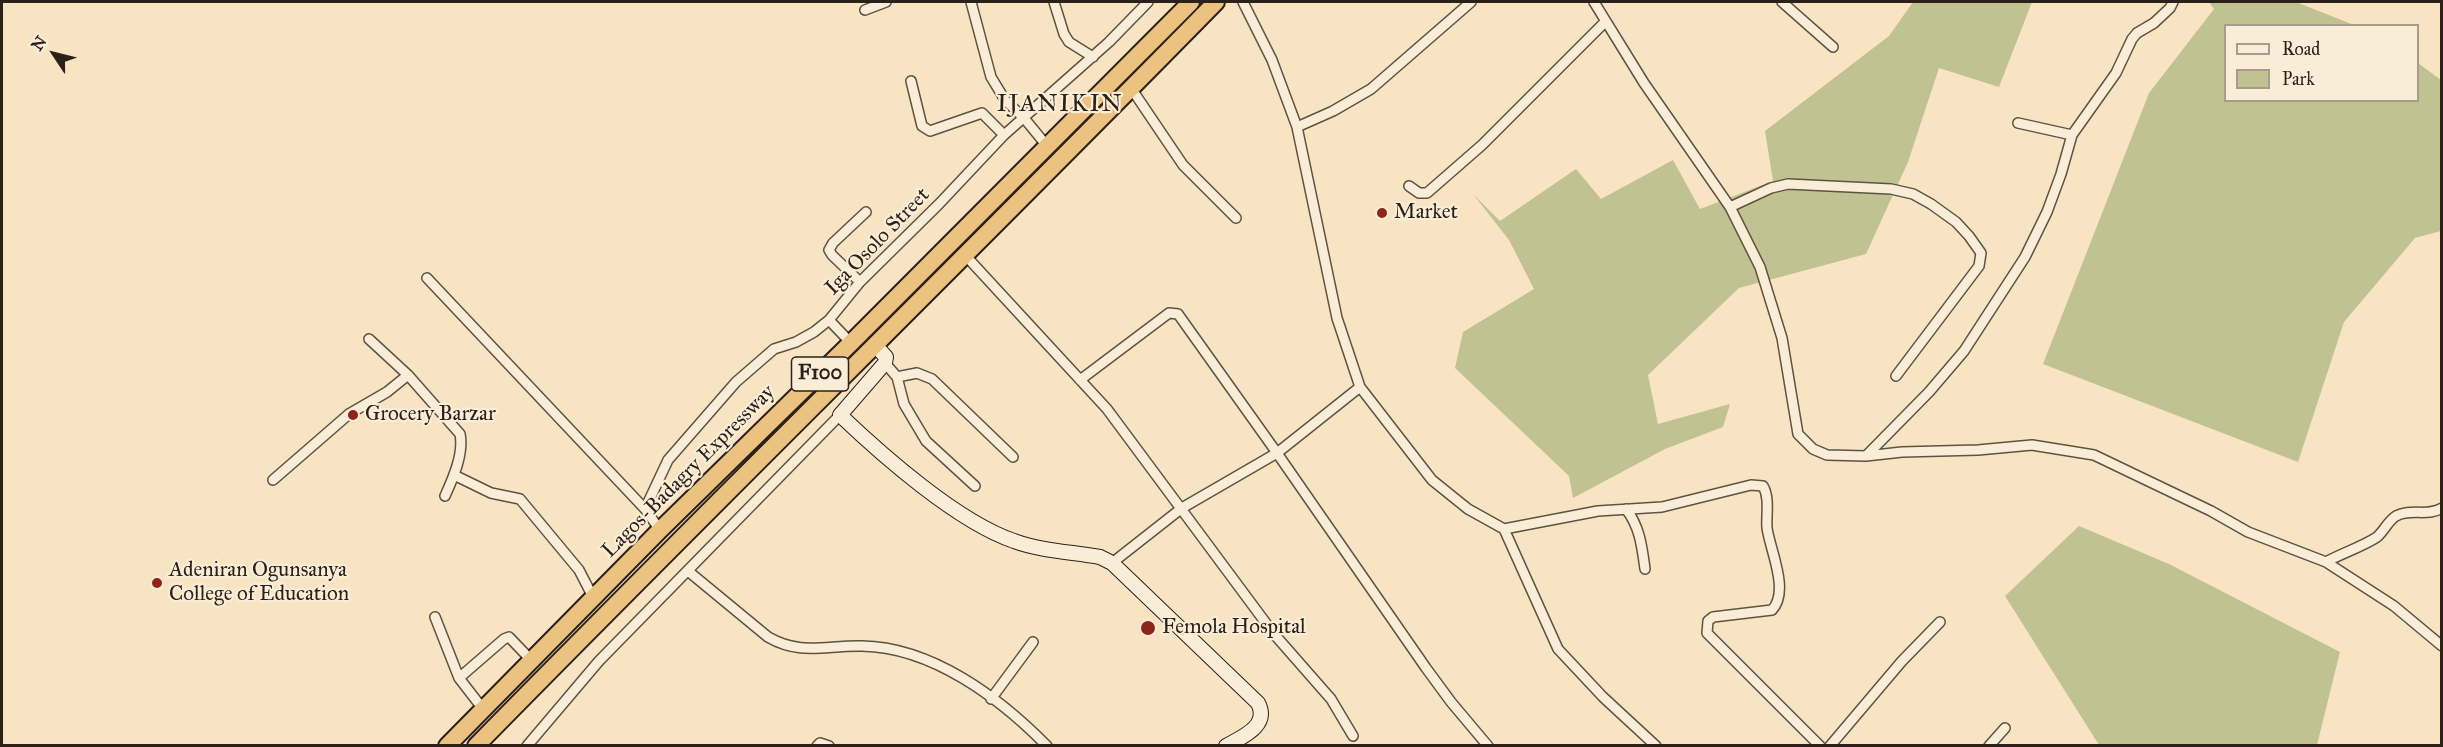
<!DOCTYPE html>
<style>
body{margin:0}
#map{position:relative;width:2443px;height:747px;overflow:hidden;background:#f8e4c2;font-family:"IM FELL Great Primer",serif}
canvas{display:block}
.frame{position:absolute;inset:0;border:3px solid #2c2119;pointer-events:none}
.legend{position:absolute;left:2224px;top:24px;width:195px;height:78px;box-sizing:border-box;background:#faedd7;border:2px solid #a89b8b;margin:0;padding:8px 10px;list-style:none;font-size:18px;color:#2c2119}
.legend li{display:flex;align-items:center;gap:12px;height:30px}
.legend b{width:30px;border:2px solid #a89b8b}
.north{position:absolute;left:24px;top:24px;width:60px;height:60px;-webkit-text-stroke:4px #faedd7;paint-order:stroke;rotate:305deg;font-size:16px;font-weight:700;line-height:24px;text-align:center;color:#2c2119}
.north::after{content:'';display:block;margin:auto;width:21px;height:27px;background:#2c2119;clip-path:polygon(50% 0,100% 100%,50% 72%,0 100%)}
</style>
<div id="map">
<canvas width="2443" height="747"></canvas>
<div class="frame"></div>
<ul class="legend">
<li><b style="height:8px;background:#faedd7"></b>Road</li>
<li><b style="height:16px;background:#c0c391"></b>Park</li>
</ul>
<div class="north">N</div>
</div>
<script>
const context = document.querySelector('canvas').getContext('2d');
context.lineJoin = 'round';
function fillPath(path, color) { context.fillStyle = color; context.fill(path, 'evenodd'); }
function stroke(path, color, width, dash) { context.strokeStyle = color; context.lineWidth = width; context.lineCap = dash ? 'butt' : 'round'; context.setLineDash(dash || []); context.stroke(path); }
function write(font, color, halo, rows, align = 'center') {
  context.font = font + ' "IM FELL Great Primer",serif'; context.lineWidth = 4.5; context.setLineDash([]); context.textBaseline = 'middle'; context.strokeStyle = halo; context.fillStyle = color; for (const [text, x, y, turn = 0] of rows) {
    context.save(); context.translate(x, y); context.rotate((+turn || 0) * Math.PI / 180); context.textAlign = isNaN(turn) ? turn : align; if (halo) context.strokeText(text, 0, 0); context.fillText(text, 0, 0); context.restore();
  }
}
const green = new Path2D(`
 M1913 2H2032L1999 87 1939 68 1908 162 1866 254 1739 288 1648 375 1658 424 1730 404 1723 427 1665 449 1573 498 1569 476 1455 368 1463 332 1534 289 1509 240 1473 194 1500 221 1576 169 1601 199 1673 160 1700 209 1773 181 1765 131 1889 36Z
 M2209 2H2296L2354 25 2226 26V100H2418V63L2441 80V231L2415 238 2344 322 2298 462 2043 364 2149 93 2214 9Z
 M2079 526 2169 564 2340 652 2317 745H2099L2005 596Z`);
const street = new Path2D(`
 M971 2 991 77 1005 100 1024 118 1047 146
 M1054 2 1064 34 1069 42 1093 57
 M1243 2 1272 60 1297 127 1337 318 1360 387 1432 480 1468 509 1504 529 1558 649 1603 697 1656 746
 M1594 2 1644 83 1730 207 1760 267 1782 338 1798 434 1813 449 1827 455 1866 456 1902 452 1978 450 2032 445 2094 455 2211 511 2248 532 2326 562 2394 606 2442 646
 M1782 2 1833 47
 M865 10 886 2
 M911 81 922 126 930 131 982 113 1004 135
 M1131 88 1183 165 1236 218
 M2018 123 2072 135
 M1297 127 1333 111 1371 89 1471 2
 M1409 186 1419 193H1427L1482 145 1605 22
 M1730 207 1771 188 1788 184 1891 189 1913 194 1931 204 1956 222 1969 236 1981 253 1979 266 1896 376
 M965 255 1107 409 1274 634 1331 699 1353 736
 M427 278 645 509 660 530
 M860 282 832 255 829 250 833 243 866 212
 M829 320 851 343
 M369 339 408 375
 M885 363 897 377 904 404 926 441 975 486
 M897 377 917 373 932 379 1013 457
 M1080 380 1169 313 1178 314 1277 453 1426 668 1451 702 1488 746
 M1866 456 1929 392 1964 351 2025 257 2047 212 2061 174 2072 135 2116 73 2132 39 2137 33 2154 23 2170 8 2173 2
 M454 475 491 493 520 499 579 570 594 599
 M273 480 349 414 387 392 408 375 460 434C464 454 453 478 445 496
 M645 509 668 460 736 382 774 349 796 342 814 332 829 320 860 282 939 204 1004 135 1109 42 1148 2
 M1626 509C1640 527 1642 547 1645 569
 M1504 529 1598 511 1662 507 1751 485 1763 486C1770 498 1766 515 1767 528 1770 550 1790 591 1772 610L1713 617 1708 621 1707 633 1820 746
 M2326 562C2342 553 2362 547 2377 537 2384 531 2388 521 2396 516 2410 508 2428 517 2442 508
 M1112 563 1182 508 1277 453 1360 387
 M688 571 768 637C801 656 826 645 862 646 932 647 1000 698 1047 746
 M435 617 459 678
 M991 699 1033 642
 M483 709 459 678 504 639 509 637 532 661
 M527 746 599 661 840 415
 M817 746 820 743 829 746
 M1830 746 1902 661 1940 622
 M1989 746 2005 728`);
const secondary = new Path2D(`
 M875 345 886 357 885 363 840 415C883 456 958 522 1014 541 1041 551 1072 552 1100 557L1112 563 1258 703C1270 726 1242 737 1226 746`);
const highway = new Path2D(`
 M447 746 660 530 851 343 1191 2
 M476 746C721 496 971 252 1216 2`);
const markers = [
 [1382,213,6,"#8f2418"],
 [353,415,6,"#8f2418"],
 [157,583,6,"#8f2418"],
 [1148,628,8,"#8f2418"]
];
const shields = [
 [820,374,57]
];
const shieldNames = [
 ["F100",820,374]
];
const poiNames = [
 ["Market",1394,213],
 ["Grocery Barzar",365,415],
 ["Adeniran Ogunsanya",169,571],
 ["College of Education",169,595],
 ["Femola Hospital",1162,628]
];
const streetNames = [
 ["Iga Osolo Street",878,242,-46],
 ["Lagos-Badagry Expressway",689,472,-45]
];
const quarterNames = [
 ["IJANIKIN",1060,105]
];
fillPath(green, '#c0c391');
stroke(street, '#5f5243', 12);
stroke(secondary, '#2c2119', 16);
stroke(highway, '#2c2119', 20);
stroke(street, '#faedd7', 9);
stroke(secondary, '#faedd7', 14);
stroke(highway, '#ecc281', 16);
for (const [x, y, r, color] of markers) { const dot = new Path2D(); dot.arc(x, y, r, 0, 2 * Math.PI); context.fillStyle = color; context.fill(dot); stroke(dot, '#faedd7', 2); }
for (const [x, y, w] of shields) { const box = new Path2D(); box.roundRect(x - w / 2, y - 17, w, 34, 4.5); context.fillStyle = '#faedd7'; context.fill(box); stroke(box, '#2c2119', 1.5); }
write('bold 20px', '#2c2119', null, shieldNames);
write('21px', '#2c2119', '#faedd7', poiNames, 'left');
write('21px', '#2c2119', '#faedd7', streetNames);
context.letterSpacing = '1.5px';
write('24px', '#2c2119', '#faedd7', quarterNames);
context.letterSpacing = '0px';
</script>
